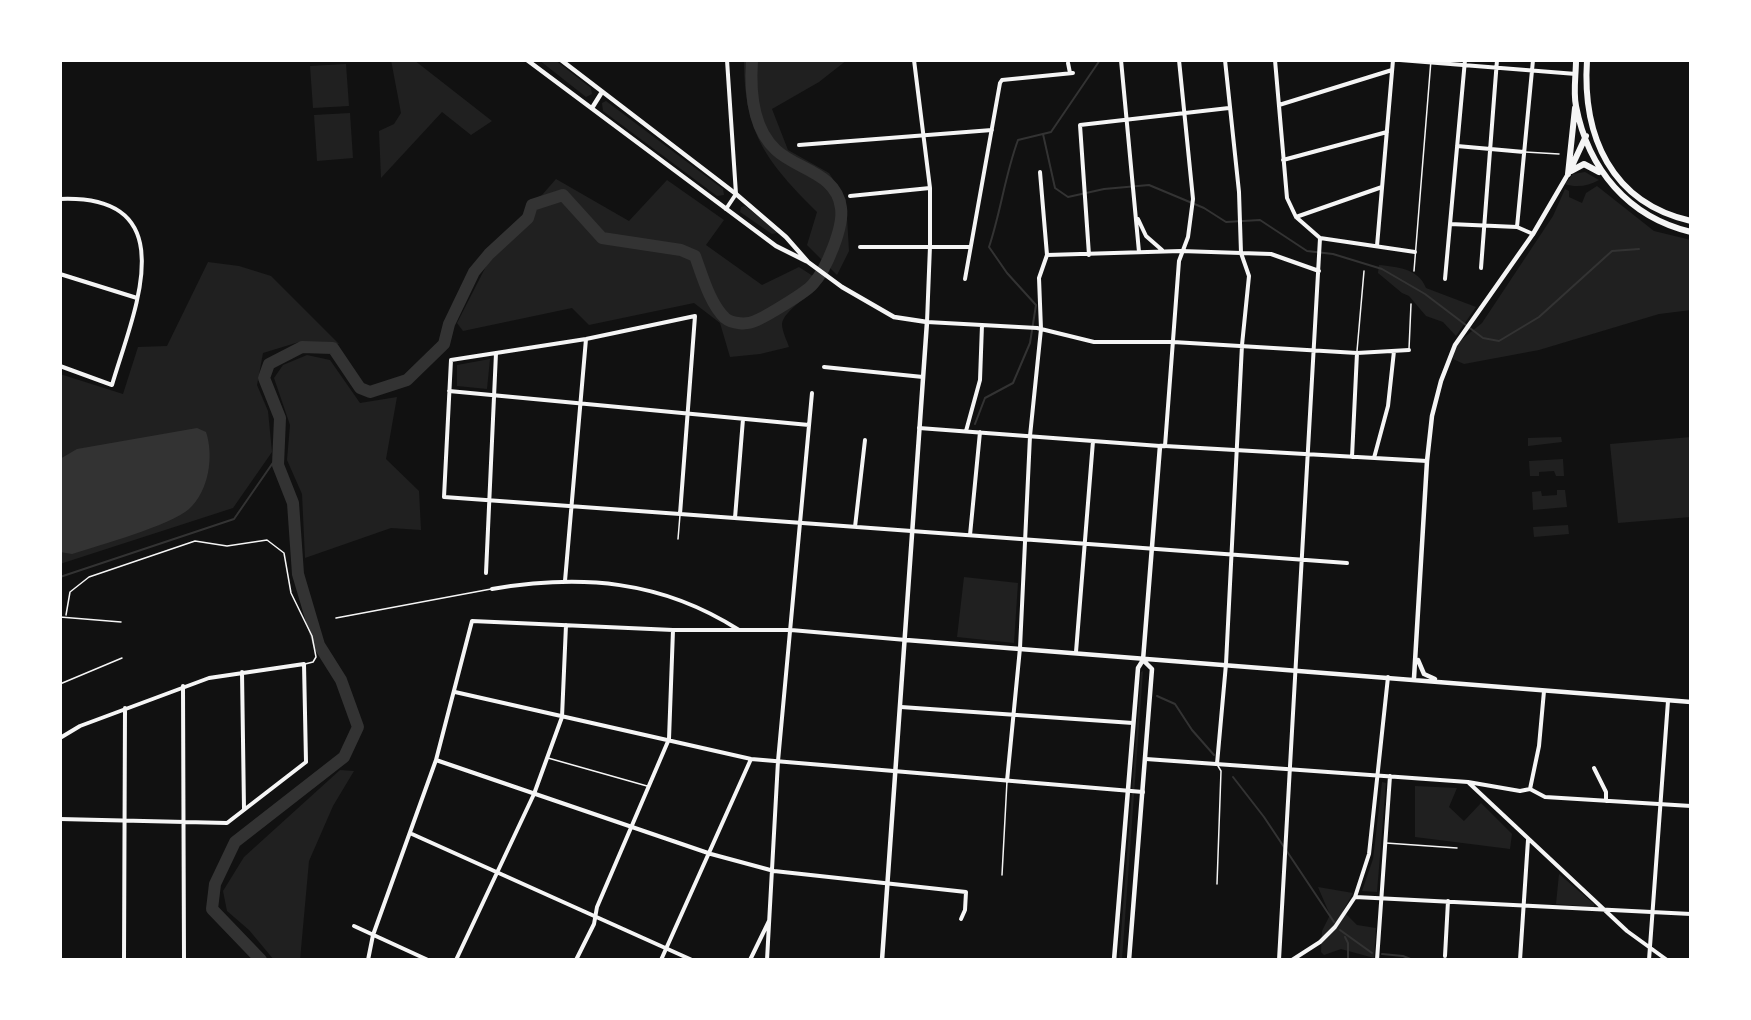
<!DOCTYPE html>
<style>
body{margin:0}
#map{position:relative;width:1751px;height:1020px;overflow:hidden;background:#111;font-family:"Exo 2",sans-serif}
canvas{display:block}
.frame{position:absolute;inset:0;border:62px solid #fff;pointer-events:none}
</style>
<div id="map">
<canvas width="1751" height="1020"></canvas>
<div class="frame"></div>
</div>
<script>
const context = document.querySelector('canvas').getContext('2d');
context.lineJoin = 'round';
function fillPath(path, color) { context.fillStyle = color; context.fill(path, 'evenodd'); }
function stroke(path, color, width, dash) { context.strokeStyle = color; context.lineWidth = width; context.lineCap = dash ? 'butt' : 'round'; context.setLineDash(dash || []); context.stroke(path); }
const green = new Path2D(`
 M391 60H414L492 121 471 135 442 112 381 178 379 131 394 124 401 113Z
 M539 60H555L591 88 592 94 586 97Z
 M744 60H847L819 82 772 109 788 150 829 173 846 200 849 251 837 275 807 245 817 212C767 162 744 134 744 60Z
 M346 64 349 106 313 108 310 66Z
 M606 101 723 189 724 195 717 196 603 111 602 103Z
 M350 113 353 158 317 161 314 115Z
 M1585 172 1599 180C1589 186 1576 188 1565 184L1573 174Z
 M556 179 629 221 667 180 724 220 706 245 762 285 799 267 822 282C812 294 783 311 782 324 782 331 787 341 789 347L760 354 730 357 720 323 694 303 589 325 572 308 463 331 457 323 500 239 521 218 528 202 542 195Z
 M1597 186 1654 231 1691 240V310L1659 314 1539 350 1464 364 1453 359 1455 345 1482 323 1553 216 1565 189 1569 191V197L1582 203 1586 193Z
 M745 206 776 230 777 233 772 234 740 212 741 207Z
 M208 262 239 266 271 276 339 344 299 342 263 353 257 385 268 411 272 452 233 508 60 564V374L123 394 138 347 167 346Z
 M1379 265C1397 267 1418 268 1426 288L1476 307 1456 336 1443 322 1426 316 1409 296 1402 293 1378 273Z
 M307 355 330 360 360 403 397 397 386 459 419 491 421 530 391 528 305 558 302 494 287 460 290 425 274 378 283 365Z
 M490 359 487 389 457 386V365Z
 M1561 437 1562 442 1528 446V438Z
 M1691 437V517L1618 523 1610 444Z
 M1563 459 1564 476H1556L1554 471 1539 472V476H1530L1529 461Z
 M1557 490H1565L1567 507 1533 510 1532 492 1541 491 1542 496 1557 495Z
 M1568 525 1569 534 1534 537 1533 527Z
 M964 577 1018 583 1014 643 957 637Z
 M1143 671 1122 960H1119L1141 672Z
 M340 770 354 771 333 806 309 861 300 960H274L249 930 227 911 223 891 244 857Z
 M1382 782 1386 783 1377 892 1362 891 1373 859Z
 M1415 786 1457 788 1449 807 1464 821 1481 803 1512 834 1510 849 1415 837Z
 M1559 874 1594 904V907L1556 904Z
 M1318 887 1353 893 1343 911 1357 925 1376 928 1374 958 1341 949 1324 955 1321 952 1322 931 1330 915Z`);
const water = new Path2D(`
 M197 428 206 432C214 456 209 491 189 509 169 526 100 545 72 554L60 552V459L77 449Z`);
const stream = new Path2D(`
 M1043 134 1055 188 1068 197 1104 189 1149 185 1204 208 1226 222 1260 220 1307 251 1333 254 1382 269 1425 294 1483 338 1499 341 1539 317 1612 251 1639 249
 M975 424 985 398 1013 383 1030 343 1036 305 1007 273 989 247C1001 211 1005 175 1018 140L1051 132 1100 60
 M60 577 234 519 279 454
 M1157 696 1175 704 1192 730 1214 755
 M1233 777 1264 817 1334 922
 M1340 930 1372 953
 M1345 937 1348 943V960
 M1382 954 1403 956 1413 960`);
const river = new Path2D(`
 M261 960 212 909 215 884 235 842 344 757 358 727 341 680 319 645 298 574 293 503 278 465 280 418 264 378 269 364 302 347 333 348 360 388 370 392 407 380 444 344 449 324 474 272 489 254 528 218 532 205 563 195 602 238 681 250 695 256C702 275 710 304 725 318 732 324 747 325 755 321 765 317 807 292 813 284 826 270 844 227 841 208 837 173 797 170 776 150 752 128 750 89 752 60`);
const service = new Path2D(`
 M1525 152 1559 154
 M1414 271 1431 60
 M1409 349 1411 304
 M1357 351 1364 271
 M678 539 680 515
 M66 615 70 592 89 577 195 541 227 546 267 540 284 553 291 593 312 636 316 657 313 662 305 664
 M60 617 121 622
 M336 618 491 589
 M60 684 122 658
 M548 758 647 786
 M1386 843 1457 848
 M1002 875 1007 781
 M1217 884 1221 771 1218 766`);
const minor = new Path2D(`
 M914 60 930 188V246L927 322 1037 328 1094 342H1173L1357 353 1409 350
 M1121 60 1139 252
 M1179 60 1193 199 1188 237 1179 261 1165 446 1427 461
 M1275 60 1287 198 1296 217 1320 238 1415 252
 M1400 60 1576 74
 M1068 63 1070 73
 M1279 105 1392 70
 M799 145 992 130
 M1457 146 1524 152
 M1283 160 1387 132
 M850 196 930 188
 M60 199C188 194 133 313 112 385L60 366
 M726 209 736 194 727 60
 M1296 217 1382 187
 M1138 219 1146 236 1162 250
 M1450 224 1517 227 1533 234
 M1517 227 1533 60
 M1377 246 1393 60
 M860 247H970
 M1047 255 1181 251 1271 254 1319 271
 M1089 255 1080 125 1229 108
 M1481 268 1497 60
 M60 274 137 298
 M965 279 1000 83 1002 80 1073 73
 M1445 279 1465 60
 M824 367 923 377
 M449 391 809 425
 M919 428 1160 446
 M966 431 980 380 982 325
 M1352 457 1357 353
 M1374 458 1388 406 1394 351
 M680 514 695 316 586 339 451 360 444 497 680 514 1347 563
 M735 518 743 419
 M855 527 865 440
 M970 535 980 432
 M486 573 496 353
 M565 581 586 339
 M492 589C581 574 661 580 739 630
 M1076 652 1093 441
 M242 672 244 809
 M183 686 184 960
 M455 692 751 759 1143 792
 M901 707 1133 723
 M60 738 80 726 209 678 304 664 306 762 227 823 60 819
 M1146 759 1468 782 1520 791 1530 789 1545 797 1691 806
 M436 760 711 854 774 871 966 892 965 910 961 919
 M1217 764 1226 664 1242 345 1249 276 1241 253 1239 192 1225 60
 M1594 768 1606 792V801
 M1007 781 1020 648 1030 436 1041 329 1039 278 1047 255 1040 172
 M1469 783 1627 931 1667 960
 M1530 789 1539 746 1544 691
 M412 834 692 960
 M1355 897 1691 914
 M354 926 428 960
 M1445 956 1448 901
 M124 960 125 708
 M368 960 373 935 436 760 472 621 673 630H791L906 640
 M456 960 534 794 562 717 566 625
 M576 960 594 924 597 907 669 739 673 630
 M661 960 751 759
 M750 960 769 921
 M767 960 778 761 812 393
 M1279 960 1320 238
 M1292 960 1320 942 1335 927 1355 897 1369 854 1388 677
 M1377 960 1390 776
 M1520 960 1528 840
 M1649 960 1668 701`);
const tertiary = new Path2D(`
 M527 60 776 246 806 261
 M561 60 736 194 786 237 808 262 842 287 894 317 927 322 882 960
 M592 108 602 92
 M906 640 1691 702
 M1418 660 1424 674 1435 679
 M1414 678 1427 461 1432 416 1441 381 1455 345 1533 234 1568 174
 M1114 960 1138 668 1143 660 1160 446H1165
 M1129 960 1152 669 1143 660`);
const primary = new Path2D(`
 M1576 60C1576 75 1573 92 1576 106 1588 169 1628 217 1691 232
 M1587 60C1582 136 1611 203 1691 221
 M1571 168 1586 136
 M1571 171 1584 164 1599 172
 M1568 174 1575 108`);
fillPath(green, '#202020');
fillPath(water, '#333');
stroke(stream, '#333', 2);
stroke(river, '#333', 12);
stroke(service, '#f5f5f5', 1.5);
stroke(minor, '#f5f5f5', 4);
stroke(tertiary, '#f5f5f5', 4.5);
stroke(primary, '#f5f5f5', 6);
</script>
